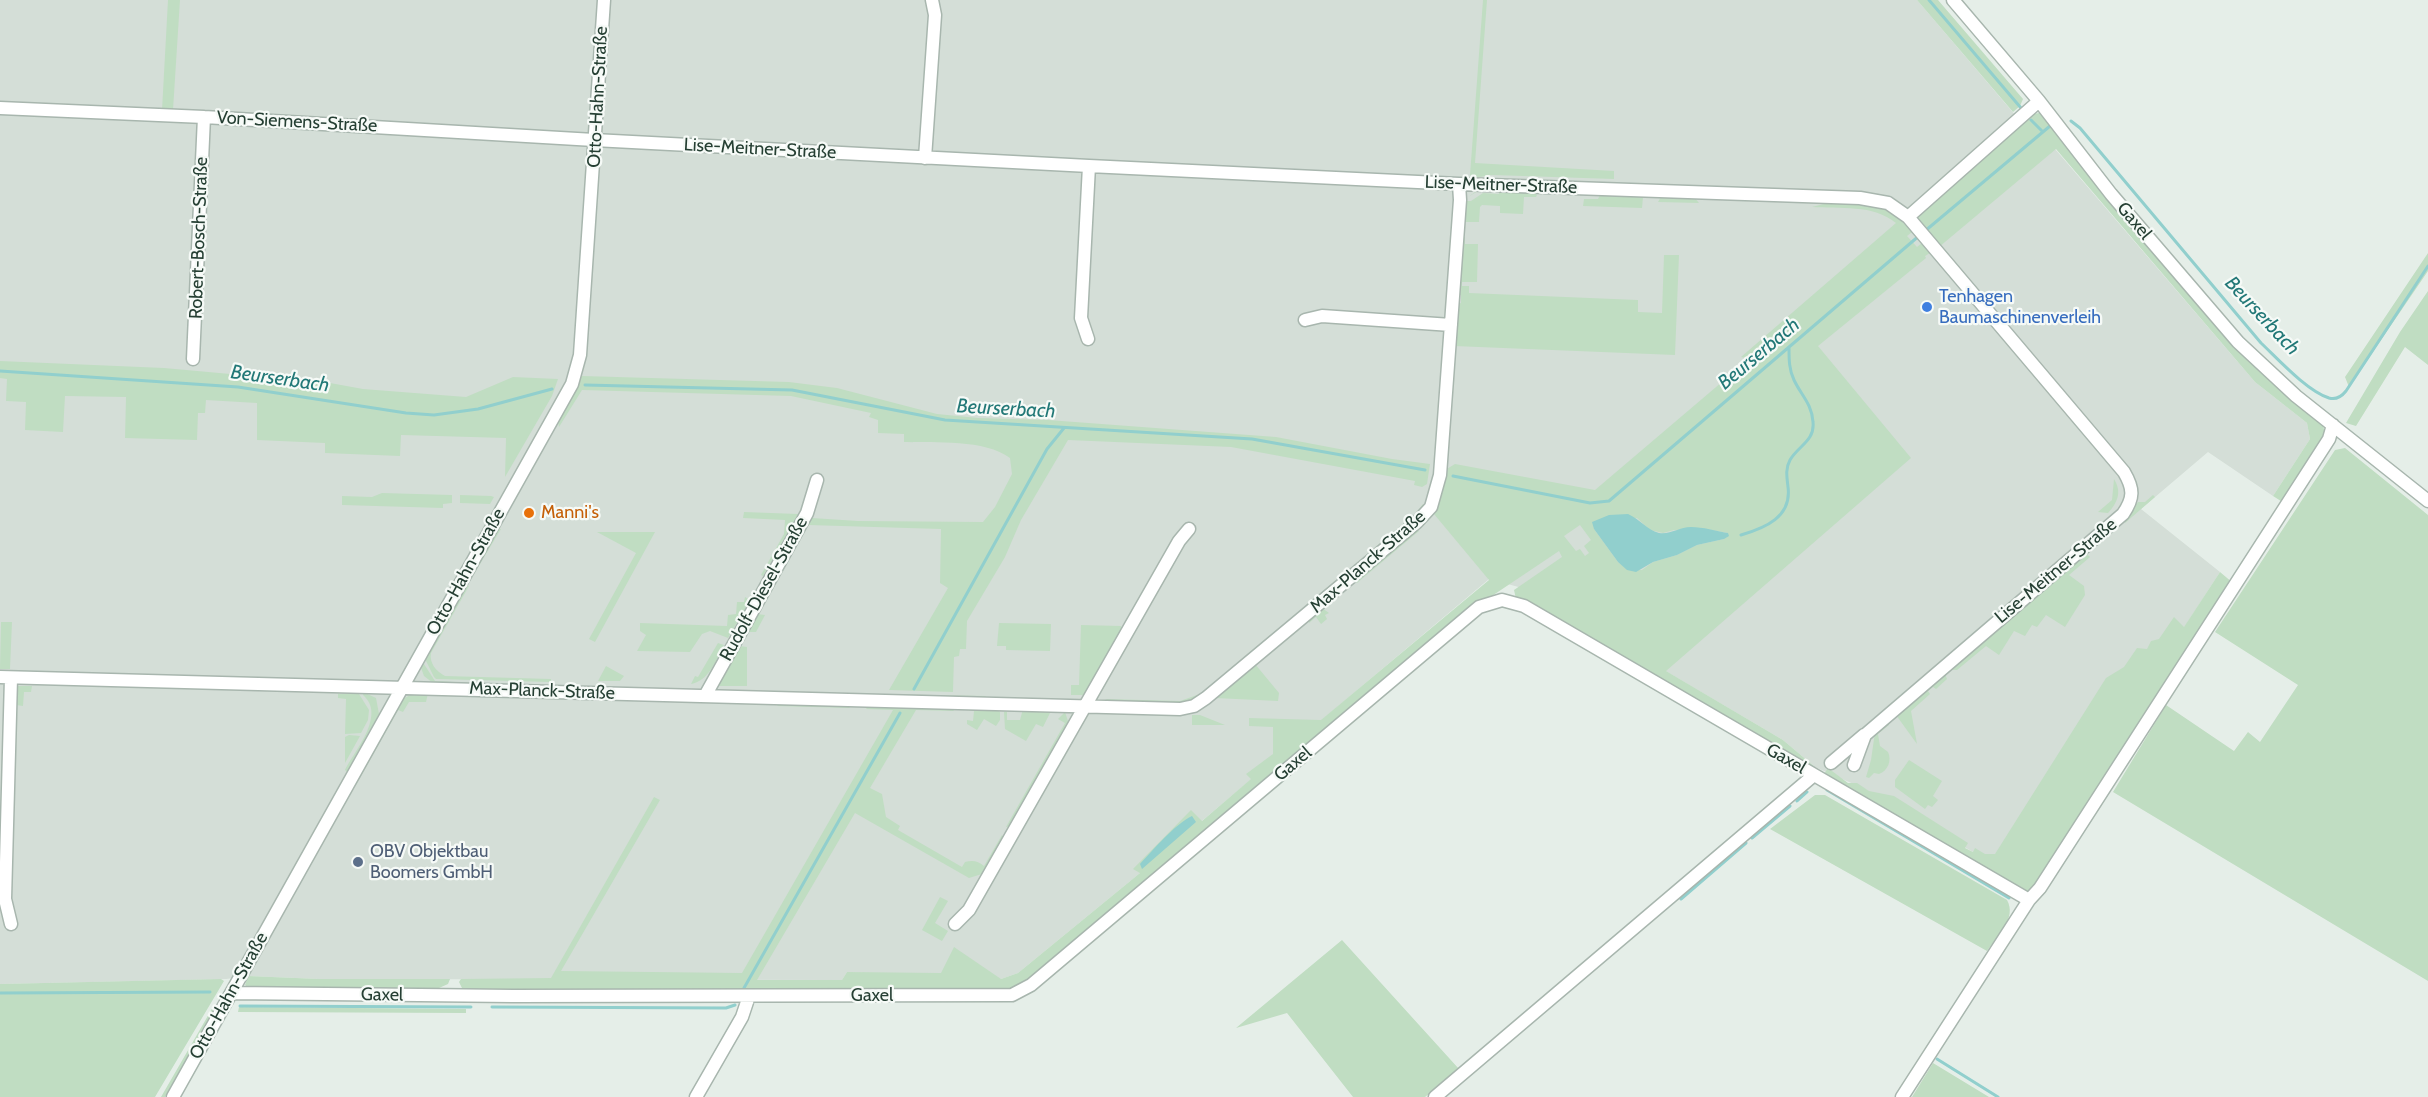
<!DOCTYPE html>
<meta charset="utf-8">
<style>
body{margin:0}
canvas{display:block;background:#e5eee8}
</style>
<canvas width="2428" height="1097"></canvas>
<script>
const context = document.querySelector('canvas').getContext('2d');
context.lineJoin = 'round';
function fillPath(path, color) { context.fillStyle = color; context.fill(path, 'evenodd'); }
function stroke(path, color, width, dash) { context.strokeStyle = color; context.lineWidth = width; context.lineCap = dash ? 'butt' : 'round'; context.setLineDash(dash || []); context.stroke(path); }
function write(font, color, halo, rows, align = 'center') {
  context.font = font + ' Cabin,sans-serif'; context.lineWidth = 4.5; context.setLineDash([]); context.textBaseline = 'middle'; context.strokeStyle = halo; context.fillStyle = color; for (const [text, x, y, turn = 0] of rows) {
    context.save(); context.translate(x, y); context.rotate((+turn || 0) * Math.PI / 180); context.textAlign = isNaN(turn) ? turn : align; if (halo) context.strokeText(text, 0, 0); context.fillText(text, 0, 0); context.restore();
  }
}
const built = new Path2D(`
 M0 0H1917L2016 116 2055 149 2255 382 2307 423 2310 439 2273 496 2208 452 2141 509 2220 572 2024 875 2016 877 1865 789 1815 767 1783 740 1526 589 1489 579 1140 873 1018 973 1001 979 847 972 842 980 319 979 248 976 226 979 0 984Z`);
const green = new Path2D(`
 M168 0H180L173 110H162Z
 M1483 0H1487L1475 163 1614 171V179L1492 175 1473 178 1470 175Z
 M1917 0H1938L2023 99 2020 106 2013 112Z
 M2039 113 2045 114 2118 207 2323 424 2325 435 2284 503 2273 496 2310 439 2307 423 2255 382 2056 149 1939 247 1916 218 2029 115Z
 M1478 190 1533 191 1537 195 1536 197H1524L1523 214 1500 213V206L1482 205 1480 207 1479 222H1463L1466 201H1471L1483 193 1499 194V191H1478L1468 197Z
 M1601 193 1641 195 1643 197 1642 208 1583 206 1584 199H1598Z
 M1662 195 1694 197 1699 203 1658 202Z
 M1831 202C1868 204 1886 202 1912 232L1907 236 1917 247 1922 243 1930 253 1925 256 1926 258 1818 346 1911 458 1666 671 1783 740 1815 767 1811 769 1516 599 1514 590 1562 557 1559 551 1480 604 1019 989 464 992 459 982 461 979 551 978 654 797 660 800 561 971 742 973 893 710 866 709 868 706 951 707 954 711 916 710 870 788 882 794 886 817 900 826 898 830 962 867 965 862C973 860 978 861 984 866L1002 835 1004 840 985 873 969 878 855 813 757 980H842L847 972 941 973 954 947 1001 979 1018 973 1140 873 1133 869 1191 810 1202 821 1251 779 1246 774 1273 754V727L1249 726V718L1321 720 1489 580 1434 514V511L1445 470 1455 464 1595 490 1749 359 1741 357 1896 223C1873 204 1840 209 1812 207ZM1637 518 1650 530 1663 533 1674 530 1706 529 1728 533 1724 539 1697 545 1677 555 1653 562 1642 570H1628L1618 562 1594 529ZM1580 525 1591 540 1584 546 1589 553 1585 556 1580 549 1576 551 1564 536Z
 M1465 237V244H1478L1477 282H1462V286H1469V293L1638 300V312L1662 313 1664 255H1679L1675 355 1454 346 1457 304 1461 303V295L1458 296 1462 238Z
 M2428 253V271L2349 387 2345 377Z
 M2428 291V365L2405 347 2356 426 2346 423 2400 332Z
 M0 361 164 368 330 383 363 389 466 397 513 377 558 379 552 396 505 477 506 438 401 435 400 456 325 453V443L257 440V403L206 400 205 413H198L197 440 125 438 126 397 65 396 63 432 25 430 26 402 6 401 7 379 0 378Z
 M582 376 789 382 837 388 937 414 978 418 1048 420 1276 437 1392 459 1430 464 1427 484 1422 487 1414 485 1415 481 1231 447 1068 440 1021 520 1005 557 967 621 966 649H960L959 656 954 657 953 692 889 690 948 588 940 583 941 529 808 525 812 518 858 521 983 522 995 507 1012 474 1010 458C985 439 935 443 904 442V434L878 433V420L869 417 871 413 791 396 582 390 559 427 558 421Z
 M2345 448 2428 515V981L2113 792 2166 705 2234 751 2248 732 2260 742 2298 685 2215 632 2335 450Z
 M2114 479C2122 492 2118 502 2108 513L2098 512 2112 500Z
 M382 493 452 495V503L443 504V508L342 505V496L372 497Z
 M460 495 491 496 494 497 490 504 460 503Z
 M2153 495 2155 497 2125 523V519L2138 502H2145Z
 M1423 504 1424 507 1420 512 1195 700 1176 704 1111 702 1105 699 1180 701 1200 694 1415 514Z
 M744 512 798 514 763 576 761 575 784 534 785 520 743 518Z
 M496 529H501L474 574 473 570Z
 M1415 530 1419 531 1357 583 1355 580Z
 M597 532H655L595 642 589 639 636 553Z
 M2086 553 2090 557 2069 575 2084 586 2085 595 2065 627 2046 615 2037 627 2032 625 2025 636 2014 631 1999 655 1986 646 1957 670H1953V667Z
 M2220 572 2233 583 2041 883 2030 891 2023 893 1824 774 1828 768 1848 783H1857L1869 791 1894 796 1968 843 1965 848 1973 852 1975 848 1985 854H1995L2106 678 2124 667 2137 648 2147 649 2151 641 2159 639 2174 617 2184 627Z
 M466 584 469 586 431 653C429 663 436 671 445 676L551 679V682L436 679 434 677 424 657Z
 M745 597 750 600 728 638 710 631 702 634 690 652 637 651 646 635 640 631V623L727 626 728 615 736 614 737 602H744Z
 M1322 608 1329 613 1325 615 1327 619 1321 624 1316 617 1309 623V619Z
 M757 614 765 615 756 632H748Z
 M1 622H12L10 669H0Z
 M999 623 1051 624 1050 651 1006 650V646H997Z
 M1081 625 1121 626V631L1089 690 1084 695H1071V685H1079Z
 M718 643 724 645C716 660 709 681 691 684L695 676 698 677Z
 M740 646 747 647V686H719L722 677Z
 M422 661 435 681 513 685 433 683 424 676 420 665Z
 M1255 664 1279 693 1278 701 1215 698Z
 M606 666 624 676 620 681H598Z
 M1945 674 1947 679 1936 689 1933 687 1928 691 1930 694 1911 711 1917 744 1896 715Z
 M18 686H32L31 692H24L23 706 16 705Z
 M363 692 376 698 379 714 347 772 345 770C356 749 386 715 363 695Z
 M428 693 426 702H409L403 712 398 710 356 785 354 784 401 700 412 694Z
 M338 694H359L369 710 368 720 361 733 345 734 346 699 338 698Z
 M880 694 986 696 984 699Z
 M782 702 848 705 850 708 777 706Z
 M971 708 997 709 1000 712V720L996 726 984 719 977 730 967 724V720L973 721 974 711 969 710Z
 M1023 709 1047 710 1050 713 1043 727 1036 724 1026 741 1005 729 1004 712H1007V720H1020Z
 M1065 712 1069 724 1012 826 1006 827 1065 723 1058 719Z
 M1192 715H1200L1225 725H1192Z
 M1887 722 1889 725 1878 734 1880 746 1888 752C1892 760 1888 771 1879 774L1874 773 1869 778 1866 777 1871 760 1875 732Z
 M349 735 360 736 345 763V737Z
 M1909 760 1942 781 1933 796 1938 800 1932 807 1928 805 1925 809 1895 787V780Z
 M1815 795H1825L2007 900C2017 918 1998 935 1987 951L1770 829Z
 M940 897 948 901 935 923 948 931 942 941 922 930Z
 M1342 940 1459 1069 1425 1097H1353L1287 1013 1236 1028Z
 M248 976 319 979H450L448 984 439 988 251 990 245 985Z
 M221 979 224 981 155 1097H0V984Z
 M213 1007 216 1008 165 1097H161Z
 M239 1007 466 1009V1013L238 1012Z
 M1933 1063 1989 1097H1912Z`);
const water = new Path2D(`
 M1628 514C1640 519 1647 530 1659 533 1670 535 1679 527 1691 527 1703 527 1716 531 1728 533L1729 536 1724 539 1697 545 1677 555 1653 562 1636 572 1627 570 1618 562 1594 529 1592 522 1609 515Z
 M1192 816 1196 822 1142 869 1140 864C1154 849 1174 825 1192 816Z`);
const stream = new Path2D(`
 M1929 0 2021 108
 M2031 120 2043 132
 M2071 121 2080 128 2261 343C2278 359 2307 391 2329 398 2336 400 2342 396 2346 391L2428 266
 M1925 231 2050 126
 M0 371 238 387 406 413 434 415 478 409 552 389
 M585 385 792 390 945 420 1252 439 1425 470
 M1453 476 1590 503 1609 501 1920 235
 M1741 535C1765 528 1792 517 1788 487 1787 478 1785 469 1790 460 1798 446 1815 441 1813 422 1812 404 1801 395 1794 380 1789 370 1789 359 1789 348
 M914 689 1047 449 1064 428
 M1827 790 2009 898
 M1797 801 1807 792
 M1752 838 1790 806
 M1681 899 1746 843
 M744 988 900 713
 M0 993 210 992
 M240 1006 471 1007
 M492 1007 726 1008 735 1005
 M1937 1059 1998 1097`);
const minor = new Path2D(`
 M1953 0 2039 101 2111 194 2238 342 2296 396 2428 501
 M0 108 204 117 594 140 1089 166 1459 184 1860 198 1888 203 1908 217 2124 472C2134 489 2134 498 2123 514L1865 735 1854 765
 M925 158 935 15 932 0
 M1908 217 2039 101
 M1305 320 1322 316 1451 325
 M1088 339 1081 318 1089 166
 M193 359 204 117
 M0 677 1180 709 1194 706 1206 698 1417 522 1431 507 1440 475 1460 200 1459 184
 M11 678 5 899 11 924
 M705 696 807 513 817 480
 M1831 763 1864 735
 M955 924 969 910 1179 541 1189 529
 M232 993 513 996 1012 995 1031 985 1479 607 1502 600 1524 606 2029 900
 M173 1097 572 384 580 355 604 0
 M696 1097 742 1017 749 996
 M1435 1097 1814 775
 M1902 1097 2029 900 2040 888 2329 439 2333 425`);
const markers = [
 [1927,307,6,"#3f7fe0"],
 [529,513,6,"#e8710a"],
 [358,862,6,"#5c6f8a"]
];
const streetNames = [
 ["Otto-Hahn-Straße",598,97,-87],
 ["Von-Siemens-Straße",297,122,3],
 ["Lise-Meitner-Straße",760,149,3],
 ["Lise-Meitner-Straße",1501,185,2],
 ["Gaxel",2134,221,50],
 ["Robert-Bosch-Straße",199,238,-88],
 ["Max-Planck-Straße",1368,562,-41],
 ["Lise-Meitner-Straße",2056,571,-40],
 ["Otto-Hahn-Straße",466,572,-61],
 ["Rudolf-Diesel-Straße",764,589,-61],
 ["Max-Planck-Straße",542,691,2],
 ["Gaxel",1786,759,30],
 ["Gaxel",1293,764,-40],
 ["Gaxel",382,995,1],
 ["Otto-Hahn-Straße",229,996,-61],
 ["Gaxel",872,996]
];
const shopNames = [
 ["Tenhagen",1939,297],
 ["Baumaschinenverleih",1939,318]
];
const foodNames = [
 ["Manni's",541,513]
];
const serviceNames = [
 ["OBV Objektbau",370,852],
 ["Boomers GmbH",370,873]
];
const waterNames = [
 ["Beurserbach",2262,316,47],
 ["Beurserbach",1759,354,-40],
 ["Beurserbach",280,379,8],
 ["Beurserbach",1006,409,3]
];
fillPath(built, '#d4ded7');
fillPath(green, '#c0ddc2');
fillPath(water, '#91cfcd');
stroke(stream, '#91cfcd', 3);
stroke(minor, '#a8b6ae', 15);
stroke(minor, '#fff', 12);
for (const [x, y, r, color] of markers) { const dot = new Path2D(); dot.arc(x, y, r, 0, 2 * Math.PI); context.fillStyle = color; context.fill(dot); stroke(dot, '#f6faf7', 2); }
write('18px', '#253f33', '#f6faf7', streetNames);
write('18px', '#366cbe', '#f6faf7', shopNames, 'left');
write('18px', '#c56008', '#f6faf7', foodNames, 'left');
write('18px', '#4e5e75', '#f6faf7', serviceNames, 'left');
write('italic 20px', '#227877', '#f6faf7', waterNames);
</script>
